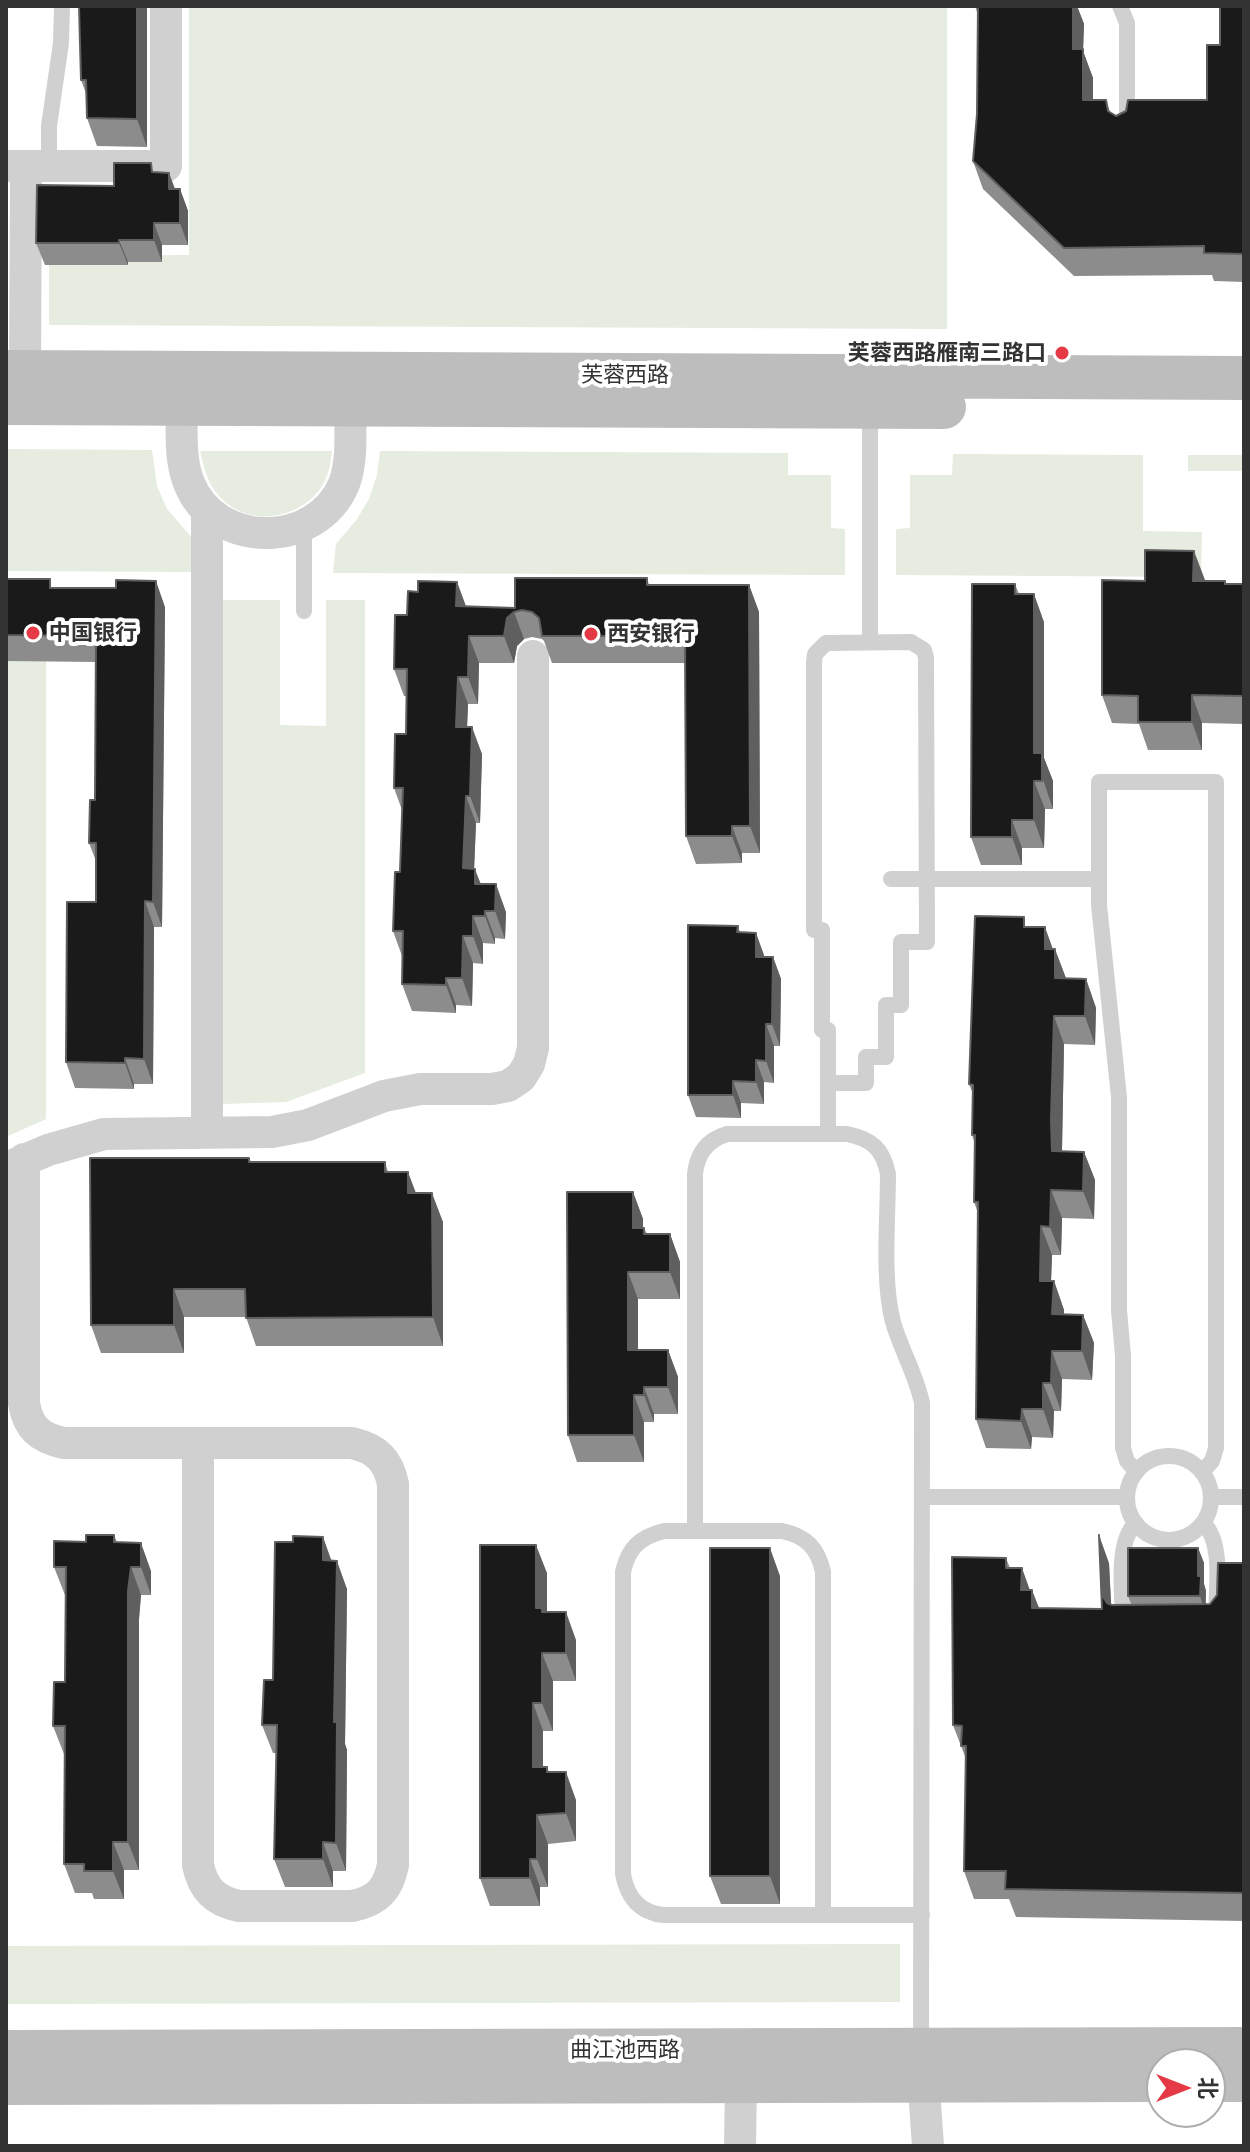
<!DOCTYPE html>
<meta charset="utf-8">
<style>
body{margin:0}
#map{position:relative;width:1250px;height:2152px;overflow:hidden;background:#fff;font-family:Ubuntu,"Noto Sans SC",sans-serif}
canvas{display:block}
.frame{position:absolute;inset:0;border:8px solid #333;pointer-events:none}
.north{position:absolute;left:1146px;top:2048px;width:80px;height:80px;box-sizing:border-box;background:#fff;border:2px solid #adadad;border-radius:50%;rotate:90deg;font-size:22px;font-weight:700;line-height:32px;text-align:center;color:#333}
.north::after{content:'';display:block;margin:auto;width:28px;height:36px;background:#e63946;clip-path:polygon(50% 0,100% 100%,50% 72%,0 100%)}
</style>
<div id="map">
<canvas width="1250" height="2152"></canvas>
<div class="frame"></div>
<div class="north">北</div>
</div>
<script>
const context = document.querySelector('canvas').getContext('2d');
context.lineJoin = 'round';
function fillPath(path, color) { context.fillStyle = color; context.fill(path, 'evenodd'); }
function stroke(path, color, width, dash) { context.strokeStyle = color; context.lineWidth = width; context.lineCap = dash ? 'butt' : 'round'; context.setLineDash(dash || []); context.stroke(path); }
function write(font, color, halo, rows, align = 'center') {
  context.font = font + ' Ubuntu,"Noto Sans SC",sans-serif'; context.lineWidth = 8; context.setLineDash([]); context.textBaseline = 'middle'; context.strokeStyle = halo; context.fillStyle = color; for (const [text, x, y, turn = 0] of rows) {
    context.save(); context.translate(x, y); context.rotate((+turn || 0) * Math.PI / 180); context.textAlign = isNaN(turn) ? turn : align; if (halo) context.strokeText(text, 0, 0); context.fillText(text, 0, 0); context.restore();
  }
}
const green = new Path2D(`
 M189 6H947V329L49 325V256L189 255Z
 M6 449 152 450 157 486 167 509 194 540 198 572 6 571Z
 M200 451H332C331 459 330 468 327 476 311 518 249 531 219 496 207 483 204 467 200 451Z
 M380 451 788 453V475H831V528L845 529V575L333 573 336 544 357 519 369 499 377 475Z
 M953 454 1143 455V531L1202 532 1201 577 896 575V529L910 528V475H952Z
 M1188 455H1244V471H1188Z
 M222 600H280V725L326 726V600H365V1073L286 1102 222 1104Z
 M6 650H46V1119L6 1137Z
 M900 1944V2002L6 2004V1946Z`);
const lane = new Path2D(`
 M1120 6 1127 23V127
 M49 166V126L61 43 62 6
 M870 407V642
 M304 526V611
 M891 879H1099
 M828 1083V1030H822V930H814V662L815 654 826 643 911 642 924 650 926 658 927 942H901V1005H886V1057H866V1083H828V1134
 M1127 1498a42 42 0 1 1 84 0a42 42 0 1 1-84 0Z
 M1136 1471 1127 1461 1123 1448V1356L1119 1310V1097L1099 905V782H1216V1448L1212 1461 1202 1472
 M922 1497H1127
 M1211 1497H1244
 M1203 1523C1224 1542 1216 1590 1216 1617
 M695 1531V1174C697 1154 707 1140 727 1134H847C872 1139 883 1149 888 1174 888 1218 882 1281 893 1322 901 1350 916 1374 922 1403L921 2048
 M1126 1622H1123C1123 1595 1115 1542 1136 1523
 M823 1915V1572C818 1548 806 1536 782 1531H664C640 1537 628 1548 623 1572V1874C627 1897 640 1913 664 1915H922`);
const street = new Path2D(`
 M6 166H166V6
 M25 372 26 166
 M182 403C182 429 179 458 189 483 215 549 316 550 344 484 353 460 350 430 350 404
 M207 510V1132
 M24 1159V1403C28 1428 40 1438 64 1443H352C377 1449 388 1460 393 1484V1865C388 1890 377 1901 352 1906H239C215 1901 203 1889 198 1865V1443
 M6 1168 48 1150 104 1134 272 1132 308 1125 384 1096 420 1089H492L508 1086 521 1077 529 1064 533 1048V656
 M922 2061 928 2146
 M740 2146 741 2082`);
const secondary = new Path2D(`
 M6 372 1244 378
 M6 403 944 407
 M6 2052 1244 2049
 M1210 2080H1244
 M6 2083 1162 2080`);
const wall = new Path2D(`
 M147 6V147L97 146 87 118V96L81 80Z
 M975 6H1077L1084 24 1083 51 1093 78V100H1106L1110 112 1116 116 1207 100 1220 45 1244 6V282L1214 281 1212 275 1074 276 983 189 973 161 977 114 978 15Z
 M155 172 169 173 175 189H180L188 211V245H162V262H128V265H45L36 243 114 186Z
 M647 578 649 585H749L759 612 760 853H742V863L696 864 686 836 685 663H552L544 641 542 639 532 637 524 639 517 646 514 663H479L478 704H468L467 727 482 754 480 823H476L474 869 481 884 506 912 505 939 495 938V944L483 943V964L473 963 472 1006 456 1005V1013L412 1011 402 984V956L393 931 400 872 402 810 394 788 406 734 407 696H404L394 669 407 615 418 592 457 582 466 607 515 608Z
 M6 579 53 588 165 607 162 927H154L153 1084H134V1089L75 1088 66 1062 96 902V861L89 843 95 800 96 662 6 661Z
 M1205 580V581H1225L1226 584H1244V724L1202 723V750H1148L1139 724 1112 723 1102 695 1145 581Z
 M1015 584 1019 594 1044 622V758L1053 781V809H1045L1044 848H1022V865H981L971 837Z
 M738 926 740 932 756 933 764 957H773L781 979 780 1046H774V1083L764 1082V1104L741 1103V1118L696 1117 688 1095Z
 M1028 927 1053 949 1066 979H1086L1096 1008 1095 1045 1064 1044 1062 1149V1151L1084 1152 1095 1180 1094 1219 1062 1218 1061 1255H1052L1051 1281H1054L1064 1310V1314L1083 1315 1094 1343 1092 1380 1062 1379 1061 1411H1054L1053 1438 1032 1437 1031 1449 986 1448 976 1419 978 1213 974 1202 975 1144 972 1135 973 1094 969 1084Z
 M249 1158 251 1162H385L388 1172 416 1193 443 1222V1346H256L246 1317H184V1353H101L91 1325Z
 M633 1192 643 1219V1228H644L647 1234H670L680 1262V1299H638V1350H668L678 1377V1414H654V1422H644V1462H577L568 1435Z
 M114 1535 117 1542 151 1571V1595H141L139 1619V1870H124V1899H94L92 1893H75L64 1864 65 1754H64L53 1726 65 1682V1595L54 1567 86 1542Z
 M323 1537 331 1561 347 1589 345 1744 347 1750 346 1871H333V1887H285L274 1859 277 1753H273L262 1725 273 1680 293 1542Z
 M1198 1548 1204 1563V1584L1206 1591V1604H1210L1244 1563V1921L1016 1917 1009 1899H974L964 1871 966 1759 953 1725 1006 1558 1010 1568 1030 1590 1039 1608 1102 1609 1109 1563 1111 1604H1131L1128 1596Z
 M547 1573V1612L576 1640V1681H553V1731H543V1767H547L549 1772 576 1800V1841L548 1844V1887H540V1906H490L480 1878Z
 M780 1576V1904H721L710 1876Z`);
const shadedWall = new Path2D(`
 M137 6H147V147L137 119Z
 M1073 6H1077L1084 24 1083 51 1093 78V128L1083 100 1073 49Z
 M169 173 177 195 169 189Z
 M180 189 188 211V245L180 223Z
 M6 202 7 204 6 281Z
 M154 223 162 245V262L154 240Z
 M119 240 128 262V265L119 243Z
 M1194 551 1205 580 1203 609 1193 581Z
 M156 581 165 607 162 927 153 902Z
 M457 582 467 609 456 606Z
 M749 585 759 612 760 853 750 826Z
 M1034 594 1044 622V758L1053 781V809L1034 753Z
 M514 612 524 639 517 646 514 663 504 636 507 618Z
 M469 636 479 663 478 704 468 677Z
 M458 677 468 704 466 754 456 727Z
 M1192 695 1202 723V750L1192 722Z
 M472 727 482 754 480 823 470 796Z
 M1034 781 1045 809 1044 848 1034 820Z
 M466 796 476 823 473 896 463 868Z
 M1012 820 1022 848V865L1012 837Z
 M732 826 742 853V863L732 836Z
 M475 869 485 896 475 884Z
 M496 884 506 912 505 939 495 911Z
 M145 901 154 927 153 1084 144 1059Z
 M485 911 495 938V944L485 916Z
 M473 916 483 943V964L473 936Z
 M1045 927 1055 955V949L1066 978 1065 1007 1045 949Z
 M756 933 764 955V979L756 957Z
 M463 936 473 963 472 1006 462 978Z
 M773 957 781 979 780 1046 772 1024Z
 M446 978 456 1005V1013L446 985Z
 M1086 979 1096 1008 1095 1045 1085 1016Z
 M1054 1016 1064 1044 1062 1149V1180L1052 1151 1051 1120Z
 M766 1024 774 1046V1083L766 1061Z
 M125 1058 134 1084V1089L125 1063Z
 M756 1060 764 1082V1104L756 1082Z
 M733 1081 741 1103V1118L733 1095Z
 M1084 1152 1095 1180 1094 1219 1083 1191Z
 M408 1172 419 1201 408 1193Z
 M1051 1190 1062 1218 1061 1255 1050 1227Z
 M633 1192 643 1219V1255L633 1228Z
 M432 1193 443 1222V1346L433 1317Z
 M1041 1226 1052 1255 1050 1310 1040 1281Z
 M670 1234 680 1262V1299L670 1272Z
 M628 1272 638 1299V1377L628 1350Z
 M1054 1281 1064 1310 1063 1342 1052 1314Z
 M174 1289 184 1317V1353L174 1325Z
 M1083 1315 1094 1343 1092 1380 1082 1351Z
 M668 1350 678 1377V1414L668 1387Z
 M1052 1351 1062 1379 1061 1411 1051 1383Z
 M1043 1383 1054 1411 1053 1438 1043 1409Z
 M644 1387 654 1414V1422L644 1395Z
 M634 1395 644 1422V1462L634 1435Z
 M1022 1409 1032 1437 1031 1449 1021 1421Z
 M1099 1535 1109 1563 1112 1623 1102 1595Z
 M323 1537 333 1565 323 1560Z
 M141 1543 151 1571V1595L141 1567Z
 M536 1545 547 1573V1619L536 1608Z
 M770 1548 780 1576V1904L770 1876Z
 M1198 1548 1204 1563V1584L1206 1591 1205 1611 1200 1596Z
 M337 1561 347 1589 345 1744 347 1750 346 1871 336 1843 334 1722Z
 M131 1567 141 1595 139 1619V1870L128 1842V1591Z
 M1022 1568 1032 1596 1021 1590Z
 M1032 1590 1043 1618 1032 1608Z
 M566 1612 576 1640V1681L566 1653Z
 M542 1653 553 1681V1731L542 1703Z
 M533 1703 543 1731V1795L533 1767Z
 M566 1772 576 1800V1841L566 1813Z
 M537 1815 548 1844V1887L537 1859Z
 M113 1842 124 1870V1899L113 1871Z
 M323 1842 333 1871V1887L323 1859Z
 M530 1859 540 1887V1906L530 1878Z`);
const building = new Path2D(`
 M79 6H137V119L87 118 86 80H81Z
 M978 6H1073V49H1083V100H1106L1108 111 1116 116 1126 111 1128 100H1207V45H1220V6H1244V254L1204 253V246L1064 248 973 161 977 114Z
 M114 163H151L152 172 169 173V189H180V223H154V240H119V243H36L37 185 114 186Z
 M1145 550 1194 551 1193 581H1225V584H1244V696L1192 695V722H1138V696L1102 695V580L1145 581Z
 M515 578H647V585H749L750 826H732V836H686L685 636H542L539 618 532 612 522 610 514 612 507 618 504 636H469L468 677H458L456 727H472L470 796H466L463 868 475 869V884H496L495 911H485V916H473V936H463L462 978H446V985L402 984 403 931H393L395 872H400L403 788H394L395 734H406L407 669H394L395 615H407L408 591 418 592V581L457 582 456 606 515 608Z
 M6 579H50V588H116V580L156 581 153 902 145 901 144 1059 125 1058V1063L66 1062 67 902H96V843H89L90 800H95L96 636 6 635Z
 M972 584H1015V594H1034V753H1042V781H1034V820H1012V837H971Z
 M975 916 1024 917V927H1045V949H1055V978L1086 979 1085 1016H1054L1051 1120 1052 1151 1084 1152 1083 1191 1051 1190 1050 1227 1041 1226 1040 1281H1054L1052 1314 1083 1315 1082 1351H1052L1051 1383H1043V1409H1022L1021 1421 976 1419 978 1202H974L975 1135H972L973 1085 969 1084Z
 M688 925 738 926 737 932 756 933V957H773L772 1024H766V1061L756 1060V1082L733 1081V1095H688Z
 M90 1158H249V1162H385V1172H408V1193H432L433 1317 246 1318 245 1289H174V1325H91Z
 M567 1192H633V1228H644V1234H670V1272H628V1350H668V1387H644V1395H634V1435H568Z
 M86 1535H114V1542L141 1543V1567H131L128 1591V1842H113V1871H84V1864H64L65 1726H53L54 1682H65L66 1567H54V1541L86 1542Z
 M1099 1535 1102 1595 1107 1603 1112 1605 1210 1604 1217 1595 1218 1563H1244V1893L1005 1889 1006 1871H964L966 1746H961L962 1726 953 1725 952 1557 1006 1558V1568H1022L1021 1590H1032V1608L1102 1609Z
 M293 1536 323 1537V1560L337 1561 334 1722H337L336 1843 323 1842V1859H274L277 1725H262L264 1680H273L275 1542H293Z
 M480 1545H536V1608H542V1612H566V1653H542V1703H533V1767H547V1772H566V1813L537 1815V1859H530V1878H480Z
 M710 1548H770V1876H710Z
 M1128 1548H1198V1576H1201L1200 1596H1128Z`);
const markers = [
 [1062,353,8,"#e63946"],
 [33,633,8,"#e63946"],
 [591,634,8,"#e63946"]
];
const poiNames = [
 ["芙蓉西路雁南三路口",1046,353,"right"],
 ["中国银行",49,633],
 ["西安银行",607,634]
];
const streetNames = [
 ["芙蓉西路",625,375],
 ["曲江池西路",625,2050]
];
fillPath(green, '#e6ecdf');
stroke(lane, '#d0d0d0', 16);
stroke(street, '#d0d0d0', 32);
stroke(secondary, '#bdbdbd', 44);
fillPath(wall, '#8c8c8c');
fillPath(shadedWall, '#5f5f5f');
fillPath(building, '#1a1a1a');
stroke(building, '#5f5f5f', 2);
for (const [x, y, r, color] of markers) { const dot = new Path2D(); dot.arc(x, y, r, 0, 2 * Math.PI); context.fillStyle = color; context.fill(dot); stroke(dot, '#fff', 3); }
write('bold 22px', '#333', '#fff', poiNames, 'left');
write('22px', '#333', '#fff', streetNames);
</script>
